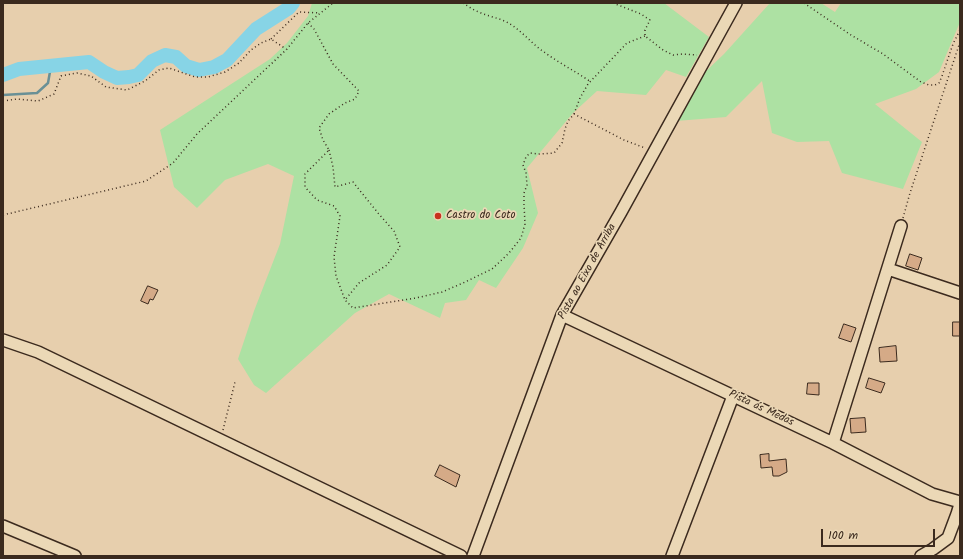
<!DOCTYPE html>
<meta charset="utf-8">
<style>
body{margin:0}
#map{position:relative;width:963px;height:559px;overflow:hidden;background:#e7cfad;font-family:Kalam,sans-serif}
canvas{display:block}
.frame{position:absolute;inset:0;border:4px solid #3b2a1e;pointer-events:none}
.scale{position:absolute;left:821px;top:529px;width:114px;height:18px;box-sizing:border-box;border:2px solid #3b2a1e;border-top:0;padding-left:5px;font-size:12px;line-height:14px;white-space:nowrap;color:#3b2a1e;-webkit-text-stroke:3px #ebd8b6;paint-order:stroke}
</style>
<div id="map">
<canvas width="963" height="559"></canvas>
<div class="frame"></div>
<div class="scale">100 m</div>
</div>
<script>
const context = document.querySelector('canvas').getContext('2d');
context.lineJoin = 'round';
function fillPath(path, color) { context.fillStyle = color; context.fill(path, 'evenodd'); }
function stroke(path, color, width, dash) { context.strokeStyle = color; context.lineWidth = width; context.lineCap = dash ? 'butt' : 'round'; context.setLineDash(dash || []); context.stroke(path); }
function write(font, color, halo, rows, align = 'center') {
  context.font = font + ' Kalam,sans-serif'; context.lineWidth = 3.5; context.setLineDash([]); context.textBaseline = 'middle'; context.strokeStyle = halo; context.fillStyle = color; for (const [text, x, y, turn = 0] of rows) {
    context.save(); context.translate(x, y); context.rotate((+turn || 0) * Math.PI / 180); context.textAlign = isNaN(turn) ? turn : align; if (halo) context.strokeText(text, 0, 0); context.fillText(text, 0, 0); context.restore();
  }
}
const green = new Path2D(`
 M312 3H664L709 37 686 77 666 70 646 95 597 91 573 113 527 168 538 213 523 248 496 288 479 280 466 300 445 303 440 318 389 294 355 313 266 393 254 385 238 359 254 311 280 244 294 176 268 164 225 180 197 208 174 187 160 130 270 59 287 43 308 16Z
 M770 3H821L835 12 841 3H960V22L939 72 916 89 875 104 922 142 903 189 842 173 829 141 797 142 772 133 762 81 726 117 676 121 703 74 724 54Z`);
const stream = new Path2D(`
 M3 95 37 93 48 83 51 66`);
const river = new Path2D(`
 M3 75 19 69 89 62 104 72 117 78 129 77 138 75 152 61 165 55 176 57 186 66 199 70 214 67 227 60 256 29 289 8 293 3`);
const building = new Path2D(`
 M910 254 922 258 918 270 906 266Z
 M148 286 158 290 153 300 150 299 148 304 141 301Z
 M953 322H960V336H953Z
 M844 324 856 328 851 342 839 338Z
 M896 346 897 361 880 362 879 348Z
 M869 378 885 383 881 393 866 388Z
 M808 383H819V395L807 394Z
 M865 418 866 432 851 433 850 419Z
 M769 454V461L786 459 787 472 779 476H773L772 467 761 468 760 455Z
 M440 465 460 475 456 487 435 476Z`);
const path = new Path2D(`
 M463 3C468 6 473 10 479 12 489 17 501 18 510 24 523 32 532 44 544 52 559 63 575 71 591 82
 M613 3 641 14 650 20 645 30V36L663 50 673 55 683 54 697 55
 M804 3 851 35 883 54 921 82 929 85H935L939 83 942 76 953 44 960 30
 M308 23 314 29 333 64 359 91 355 99 345 103 329 114 319 128 323 140 329 150 305 174V187L317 200 334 206 340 216 334 257 336 276 345 300 353 308 416 298 442 292 463 283 492 269 509 253 521 238 525 224 524 204V193L527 185 526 173 523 165 526 157 530 153 538 154 554 153 562 143 565 129 568 121 574 114 624 140 645 148
 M271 39 299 12 320 13
 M3 101 17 99 38 101 54 94 61 76 77 73 91 76 106 87 127 90 145 81 159 70 169 68 195 77H208L225 72 239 63 251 50 261 43 271 39 286 49
 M574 114 580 98 588 84 627 43 645 36
 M329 150 333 167 335 187 353 182 378 213 394 231 400 247 387 265 359 283 345 300
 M3 215 146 181 173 163 197 134 287 49 308 23 333 3
 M903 218 910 193 960 42
 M223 430 235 382`);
const minor = new Path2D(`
 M888 269 960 293
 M562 315 833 443 932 494 960 502
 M3 340 38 352 461 556
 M833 443 901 226
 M3 526 75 556
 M473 556 562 315 621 212 736 3
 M672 556 733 396
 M921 556 933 549 948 538 957 514 960 504`);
const markers = [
 [438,216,4,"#c8321e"]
];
const poiNames = [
 ["Castro do Coto",446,216]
];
const streetNames = [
 ["Pista ao Eixo de Arriba",588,272,-61],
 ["Pista ás Medas",761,409,25]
];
fillPath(green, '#ade1a3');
stroke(stream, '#699096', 2.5);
stroke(river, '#87d4e6', 14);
fillPath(building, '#d5aa87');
stroke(building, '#3b2a1e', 1);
stroke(minor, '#3b2a1e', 14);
stroke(path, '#3b2a1e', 1.5, [1, 3]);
stroke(minor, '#ebd8b6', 11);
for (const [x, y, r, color] of markers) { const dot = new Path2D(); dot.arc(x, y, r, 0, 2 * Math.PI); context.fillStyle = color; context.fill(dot); stroke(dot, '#ebd8b6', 1.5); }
write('11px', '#3b2a1e', '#ebd8b6', poiNames, 'left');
write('11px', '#3b2a1e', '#ebd8b6', streetNames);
</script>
